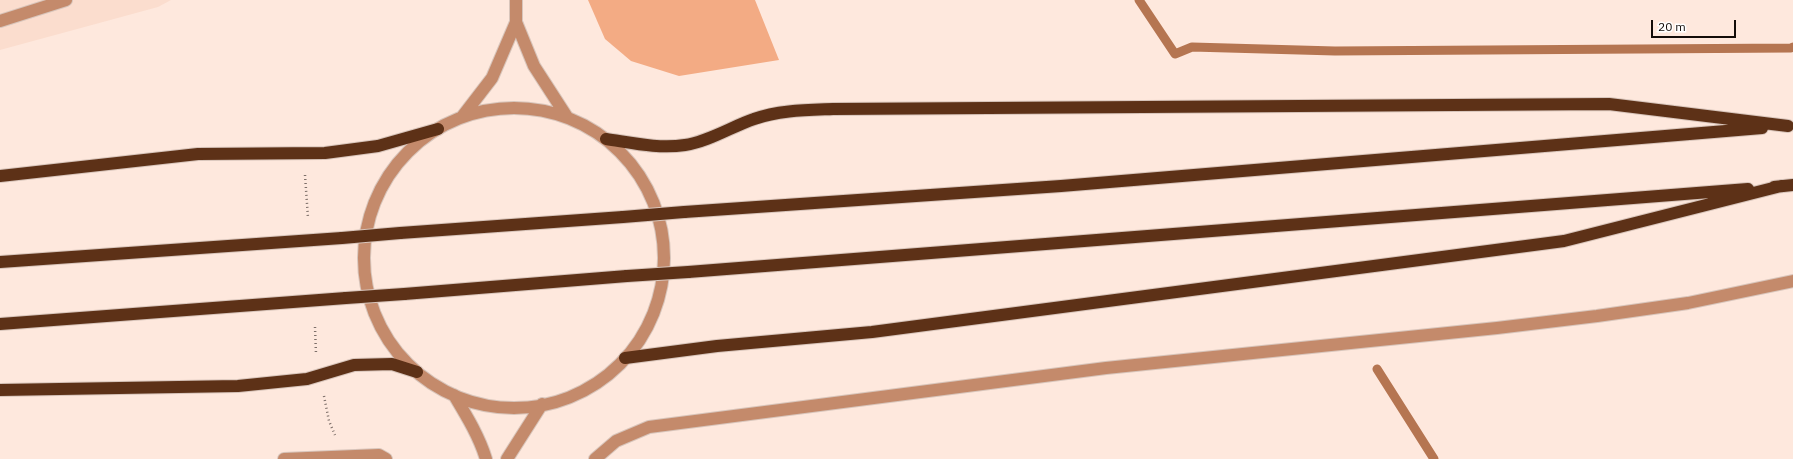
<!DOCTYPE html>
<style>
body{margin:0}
#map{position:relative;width:1793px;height:459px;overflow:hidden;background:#fee8dd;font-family:"IBM Plex Sans",sans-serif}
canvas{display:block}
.scale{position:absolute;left:1651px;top:20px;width:85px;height:18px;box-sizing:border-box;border:2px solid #130c09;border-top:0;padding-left:5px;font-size:12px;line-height:14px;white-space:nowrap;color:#130c09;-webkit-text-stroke:3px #fff;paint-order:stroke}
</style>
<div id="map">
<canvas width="1793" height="459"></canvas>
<div class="scale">20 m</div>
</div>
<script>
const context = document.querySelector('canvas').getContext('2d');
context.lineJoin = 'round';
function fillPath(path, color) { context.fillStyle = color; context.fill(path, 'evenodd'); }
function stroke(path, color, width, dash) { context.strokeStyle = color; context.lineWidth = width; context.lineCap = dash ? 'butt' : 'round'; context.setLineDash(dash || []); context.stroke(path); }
const built = new Path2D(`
 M0 0H171L158 7 0 50Z`);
const forest = new Path2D(`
 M588 0H755L779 60 679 76 631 61 605 39Z`);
const stream = new Path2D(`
 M1139 0 1175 54 1192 47 1335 51 1791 48 1793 47
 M1377 369 1434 459`);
const path = new Path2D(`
 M305 175 308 218
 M315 327 316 354
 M324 396 329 421 335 435`);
const minor = new Path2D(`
 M0 21 66 0
 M516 22 534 66 567 117
 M364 258a150 150 0 1 1 300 0a150 150 0 1 1-300 0Z
 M462 117 492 78 516 22V0
 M454 395C466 415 479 436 486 459
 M284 459 379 455 386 459
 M507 459 542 404
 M595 459 616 441 649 427 1106 368 1497 328 1597 316 1688 303 1793 281`);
const highway = new Path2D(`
 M606 139C633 143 659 149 685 145 708 142 733 126 754 119 779 110 807 110 833 109L1609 104 1788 126
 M0 176 198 154 325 153 378 146 438 129
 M1774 187 1793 185
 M684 212 1061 186 1762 128
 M400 233 623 217
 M0 262 342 238
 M688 272 1748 189
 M404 294 627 276
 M0 324 346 298
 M625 358 717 346 872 332 1564 241 1781 186
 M0 390 238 386 307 379 354 365 392 364 417 372`);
const highwayBridge = new Path2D(`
 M623 217 684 212
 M342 238 400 233
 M627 276 688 272
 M346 298 404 294`);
fillPath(built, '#fbddce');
fillPath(forest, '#f3ab84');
stroke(stream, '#b57551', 9);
stroke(minor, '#d8c5bb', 14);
stroke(highway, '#d8c5bb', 14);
stroke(path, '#7d6f69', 2.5, [1, 3]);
stroke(minor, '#c48a6b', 12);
stroke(highway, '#5d3117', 12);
stroke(highwayBridge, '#d8c5bb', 14, []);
stroke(highwayBridge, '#5d3117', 12);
</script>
